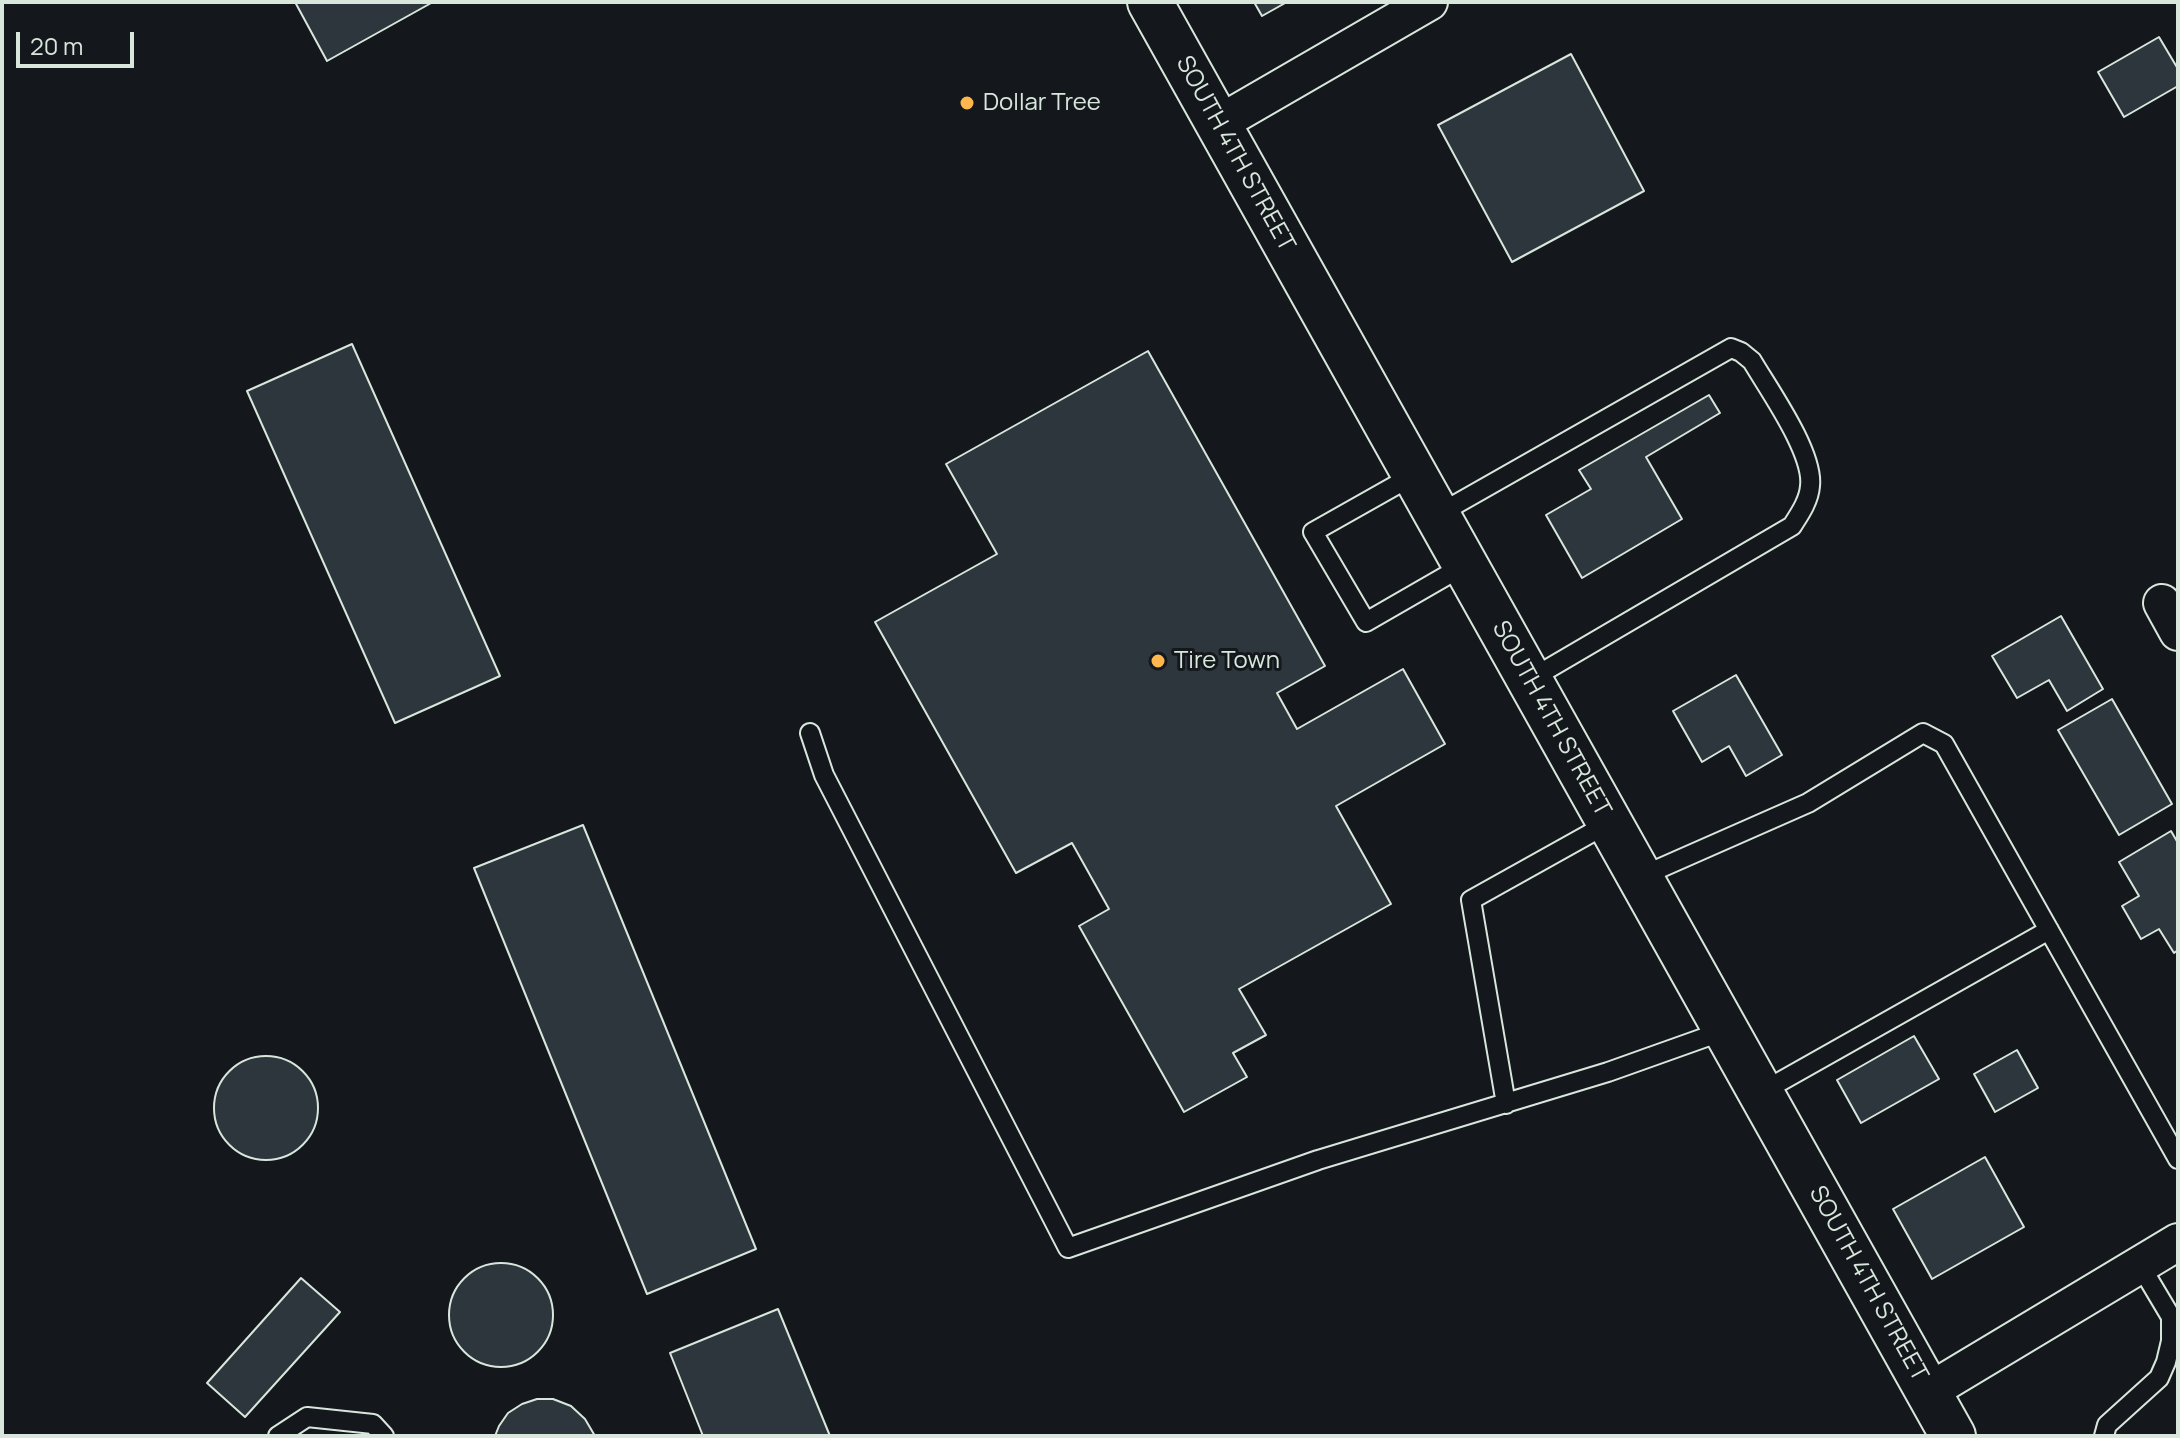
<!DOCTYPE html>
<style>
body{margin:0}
#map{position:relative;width:2180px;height:1438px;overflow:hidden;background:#14181c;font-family:Manrope,sans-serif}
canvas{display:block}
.frame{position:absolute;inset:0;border:4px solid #d8e6dc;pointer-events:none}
.scale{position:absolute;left:16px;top:32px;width:118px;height:36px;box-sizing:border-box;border:4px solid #d8e6dc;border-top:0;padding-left:10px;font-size:24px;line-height:28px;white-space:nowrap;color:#d8e6dc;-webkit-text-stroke:6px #14181c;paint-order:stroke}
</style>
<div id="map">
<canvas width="2180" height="1438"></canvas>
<div class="frame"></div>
<div class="scale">20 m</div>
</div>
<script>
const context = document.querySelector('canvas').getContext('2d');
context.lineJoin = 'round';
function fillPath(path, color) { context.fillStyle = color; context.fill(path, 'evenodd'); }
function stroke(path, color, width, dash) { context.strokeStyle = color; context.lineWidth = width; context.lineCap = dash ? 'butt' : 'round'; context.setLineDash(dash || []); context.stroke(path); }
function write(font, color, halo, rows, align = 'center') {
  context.font = font + ' Manrope,sans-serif'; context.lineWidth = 6; context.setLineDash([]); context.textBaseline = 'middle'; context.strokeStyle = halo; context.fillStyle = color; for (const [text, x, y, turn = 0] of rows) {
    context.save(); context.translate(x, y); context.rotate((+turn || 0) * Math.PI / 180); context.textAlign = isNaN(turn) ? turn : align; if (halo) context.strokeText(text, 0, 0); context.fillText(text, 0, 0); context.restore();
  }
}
const building = new Path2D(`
 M295 2H433L327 61Z
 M1254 2H1287L1262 16Z
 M2159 37 2178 69V86L2124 117 2098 72Z
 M1571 54 1644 191 1512 262 1438 125Z
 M352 344 500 676 395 723 247 391Z
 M1148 351 1325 666 1277 693 1297 729 1403 669 1445 744 1336 806 1391 904 1239 989 1266 1035 1233 1053 1247 1077 1184 1112 1079 926 1109 909 1072 843 1016 873 875 622 997 554 946 464Z
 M1709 395 1720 413 1646 457 1682 519 1582 578 1546 515 1591 489 1579 470Z
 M2061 616 2103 689 2067 711 2049 680 2017 698 1992 656Z
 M1736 675 1782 755 1746 776 1729 746 1702 762 1673 711Z
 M2112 699 2172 804 2119 835 2058 730Z
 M583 825 756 1249 647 1294 474 868Z
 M2171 831 2178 843V950L2174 953 2159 929 2141 939 2122 906 2139 896 2119 862Z
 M1914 1036 1939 1079 1861 1123 1837 1080Z
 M2017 1050 2038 1088 1995 1112 1974 1074Z
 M214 1108a52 52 0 1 1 104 0a52 52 0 1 1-104 0Z
 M1985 1157 2024 1227 1932 1279 1893 1209Z
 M449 1315a52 52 0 1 1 104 0a52 52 0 1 1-104 0Z
 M301 1278 340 1312 245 1417 207 1383Z
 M778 1309 830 1436H703L670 1353Z
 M537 1399H553L571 1406 585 1419 595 1436H495L499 1426 508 1413 522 1404Z`);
const service = new Path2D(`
 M1414 475 1313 532 1366 622 1465 565
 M1437 515 1731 348 1741 352 1752 361C1769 390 1814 453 1810 486 1809 501 1799 515 1792 526L1529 680
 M810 733 824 775 1068 1248 1318 1160 1608 1072 1726 1030
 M1640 877 1808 803 1923 733 1944 744 2178 1159
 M1760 1093 2049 930
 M1506 1104 1471 900 1609 823
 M278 1436 307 1417 373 1424 384 1436
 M2104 1436 2107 1425 2159 1378 2166 1362 2171 1341V1317L2140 1265`);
const minor = new Path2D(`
 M1218 124 1429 2
 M2162 603 2178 632
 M1928 1392 2178 1242`);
const trunk = new Path2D(`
 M1150 2 1953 1436`);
const markers = [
 [967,103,8,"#ffb74d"],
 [1158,661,8,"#ffb74d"]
];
const poiNames = [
 ["Dollar Tree",983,103],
 ["Tire Town",1174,661]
];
const streetNames = [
 ["SOUTH 4TH STREET",1235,154,61],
 ["SOUTH 4TH STREET",1551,719,61],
 ["SOUTH 4TH STREET",1868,1284,61]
];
fillPath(building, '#2c363c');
stroke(building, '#d8e6dc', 2);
stroke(service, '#d8e6dc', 22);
stroke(minor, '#d8e6dc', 40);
stroke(trunk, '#d8e6dc', 48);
stroke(service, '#14181c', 18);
stroke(minor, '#14181c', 36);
stroke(trunk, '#14181c', 44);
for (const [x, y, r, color] of markers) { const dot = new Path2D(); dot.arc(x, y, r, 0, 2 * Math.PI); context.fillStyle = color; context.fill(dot); stroke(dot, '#14181c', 3); }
write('24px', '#d8e6dc', '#14181c', poiNames, 'left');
write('24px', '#d8e6dc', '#14181c', streetNames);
</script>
